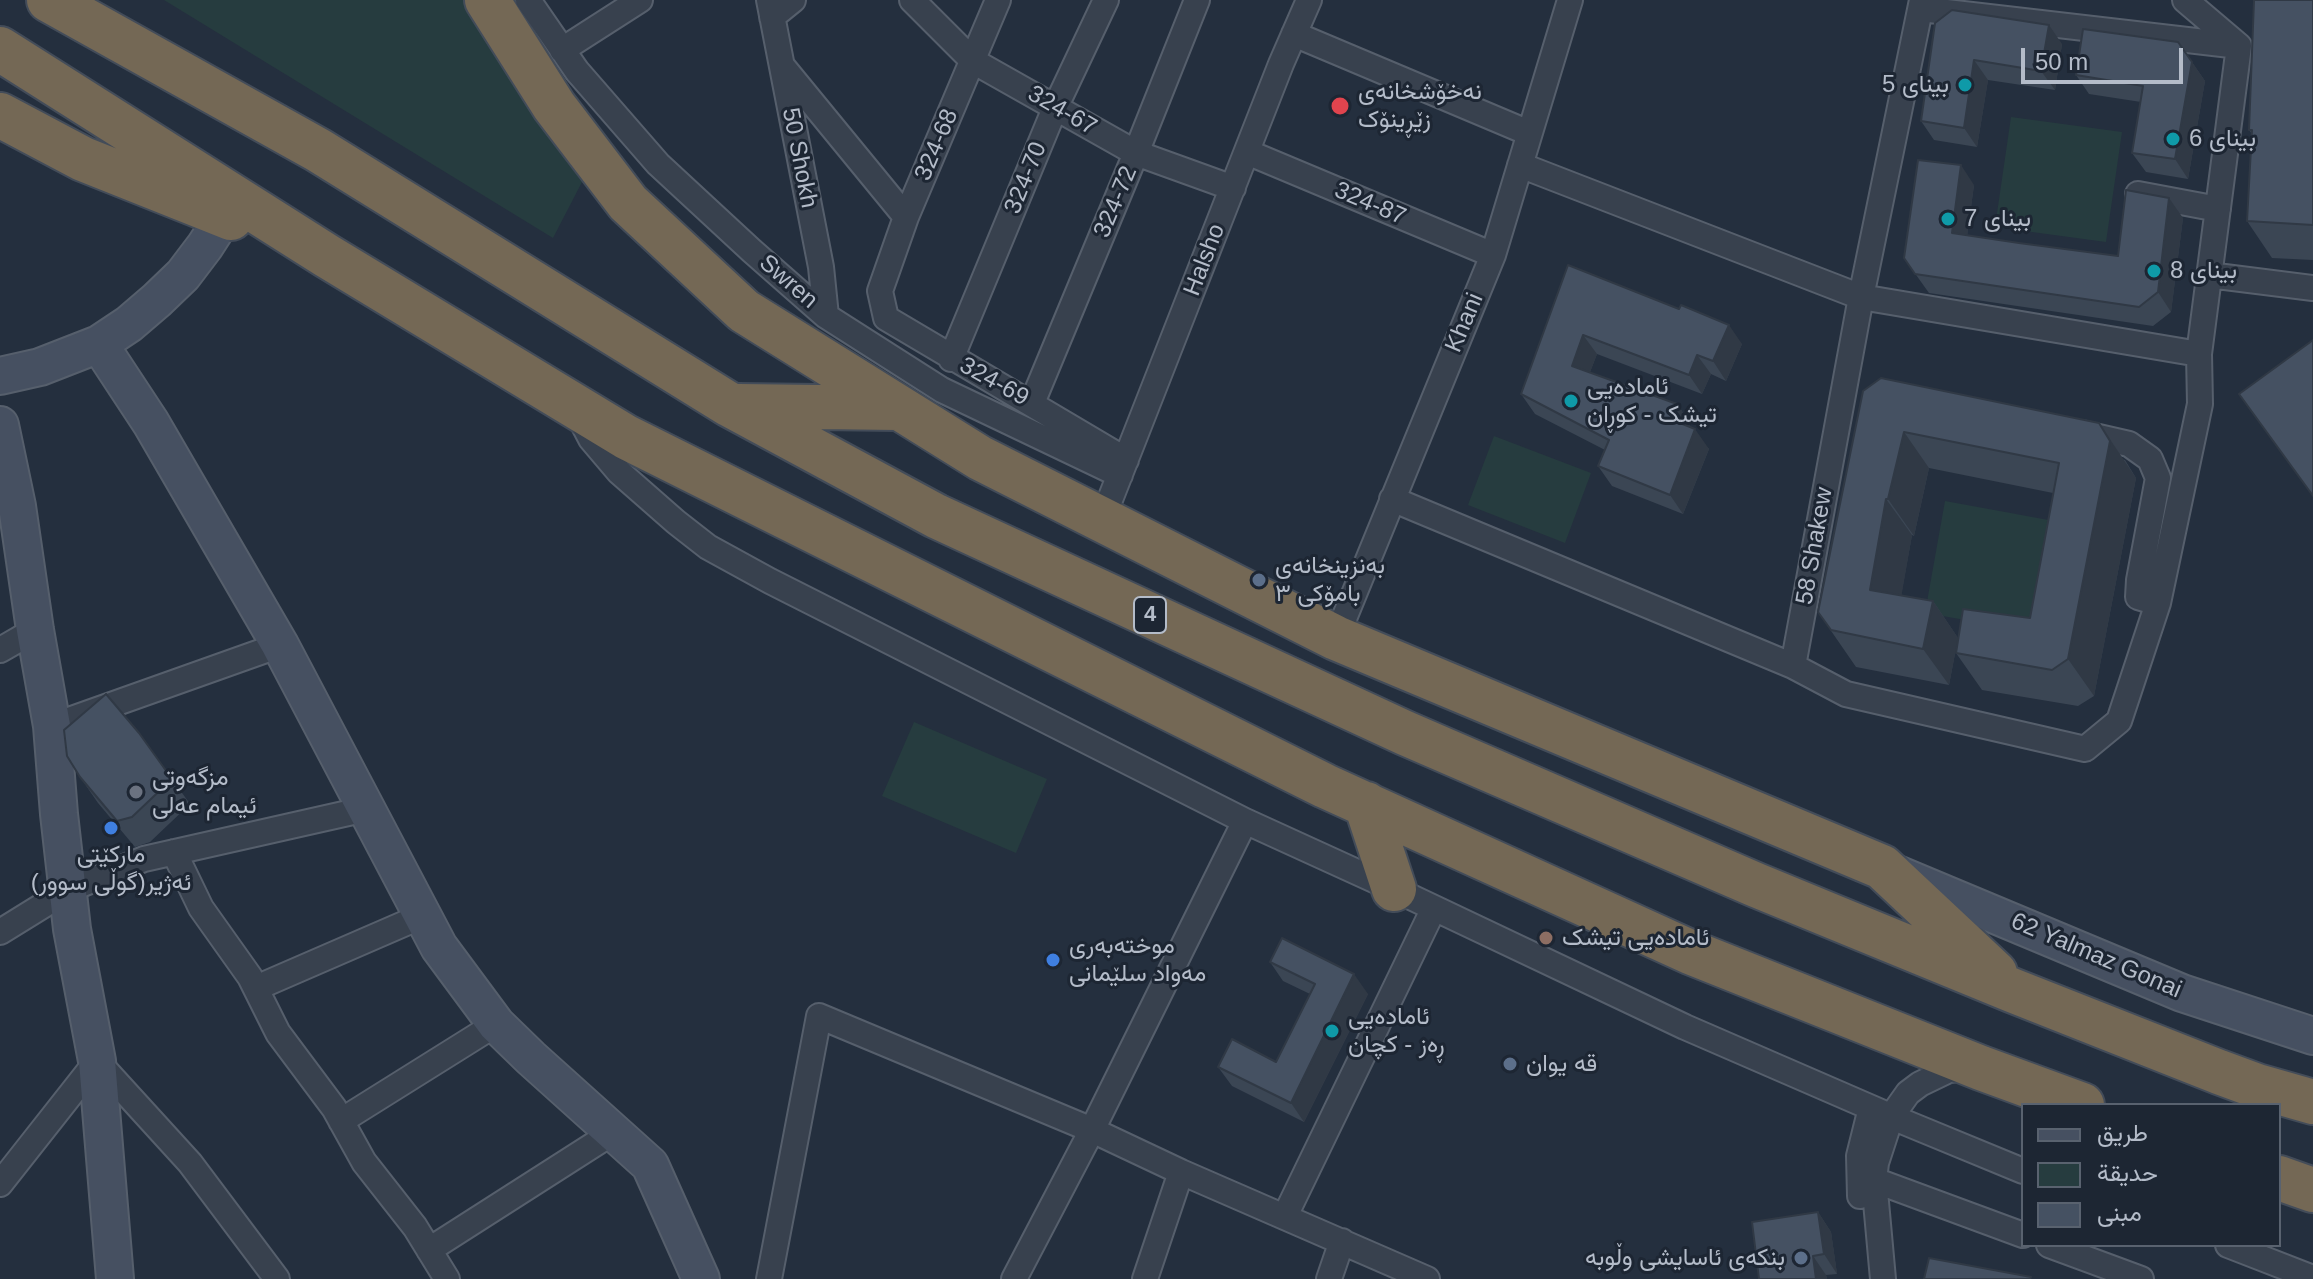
<!DOCTYPE html>
<html>
<head>
<meta charset="utf-8">
<style>
  body { margin:0 }
  #map { position:relative; width:2313px; height:1279px; overflow:hidden; background:#242f3e; font-family:Helvetica,Vazirmatn,sans-serif }
  canvas { display:block }
  .legend { position:absolute; left:2021px; top:1103px; width:260px; height:144px; box-sizing:border-box; background:#1d2633; border:2px solid #59626f; margin:0; padding:10px 14px; list-style:none; font-size:24px; color:#b4bcc9 }
  .legend li { display:flex; align-items:center; gap:16px; height:40px }
  .legend b { width:40px; border:2px solid #59626f }
  .scale { position:absolute; left:2021px; top:48px; width:162px; height:36px; box-sizing:border-box; border:4px solid #b4bcc9; border-top:0; padding-left:10px; font-size:24px; line-height:28px; white-space:nowrap; color:#b4bcc9; -webkit-text-stroke:6px #1d2633; paint-order:stroke }
</style>
</head>
<body>
<div id="map">
<canvas width="2313" height="1279"></canvas>
<ul class="legend">
<li><b style="height:10px;background:#465061"></b>طريق</li>
<li><b style="height:22px;background:#263c3f"></b>حديقة</li>
<li><b style="height:22px;background:#455162"></b>مبنى</li>
</ul>
<div class="scale">50 m</div>
</div>
<script>
const g = document.querySelector('canvas').getContext('2d');
g.lineJoin = 'round';
function fillPath(path, color) { g.fillStyle = color; g.fill(path, 'evenodd'); }
const toPath = rows => new Path2D(rows.map(r => 'M' + r).join(''));
function strokePath(path, color, width, dash) { g.strokeStyle = color; g.lineWidth = width; g.lineCap = dash ? 'butt' : 'round'; g.setLineDash(dash || []); g.stroke(path); }
function write(font, color, halo, rows, align = 'center') {
  g.font = font + ' Helvetica,Vazirmatn,sans-serif'; g.lineWidth = 6; g.setLineDash([]); g.textBaseline = 'middle'; g.strokeStyle = halo; g.fillStyle = color; for (const [text, x, y, turn = 0] of rows) {
    g.save(); g.translate(x, y); g.rotate((+turn || 0) * Math.PI / 180); g.textAlign = isNaN(turn) ? turn : align; if (halo) g.strokeText(text, 0, 0); g.fillText(text, 0, 0); g.restore();
  }
}
const green = toPath([
  [164,0,467,0,558,149,582,182,553,238],
  [2011,117,2122,132,2106,242,1995,227],
  [1494,436,1591,473,1565,543,1468,505],
  [1945,501,2054,521,2035,632,1925,613],
  [914,722,1047,779,1016,853,882,796]
]);
const street = toPath([
  [528,0,577,71,658,164,752,251,826,316,942,390,1120,475],
  [769,0,821,267,826,316],
  [912,0,973,61,1136,153,1233,188],
  [998,0,906,217,880,291,886,318,1126,460],
  [1921,9,2239,46],
  [772,17,793,0],
  [1294,34,1529,133],
  [562,50,640,0],
  [783,67,906,217],
  [1247,152,1493,255],
  [1520,165,1861,297,2199,354],
  [2138,194,2218,209],
  [2209,275,2313,288],
  [951,359,1055,108,1106,0],
  [1032,403,1136,153,1197,0],
  [579,416,591,439,619,472,676,522,708,547,770,581,1245,821,1394,889,1685,1027,1904,1122,2023,1171],
  [2081,433,2129,444,2150,459,2158,478,2139,580,2138,597,2158,603],
  [1392,499,1793,666,1861,297,1922,0],
  [1102,520,1281,64,1309,0],
  [1336,638,1493,255,1570,0],
  [0,650,35,630],
  [1793,666,1846,694,2085,749,2119,721,2158,603,2200,404,2199,354,2239,46,2185,0],
  [52,726,280,645],
  [174,852,201,908,250,977,278,1033,334,1108,364,1162,415,1227,447,1279],
  [0,932,68,890,144,859,366,809],
  [256,988,422,916],
  [341,1121,496,1024],
  [1874,1180,2023,1235],
  [0,1184,97,1061,190,1163,277,1279],
  [1860,1196,1859,1156,1871,1108],
  [1285,1216,1434,908],
  [2049,1245,2141,1279],
  [2228,1245,2313,1278],
  [429,1250,612,1133],
  [769,1279,819,1016,1092,1130,1181,1172,1427,1279],
  [1014,1279,1092,1130,1245,821],
  [1145,1279,1181,1172],
  [1329,1279,1342,1241],
  [1883,1279,1874,1180,1876,1163,1891,1117,1908,1093,1920,1084,1949,1070,1969,1068]
]);
const secondary = toPath([
  [99,344,151,423,280,645,439,947,496,1024,531,1058,650,1165,701,1279],
  [0,376,40,367,99,344,129,324,157,300,183,275,205,246,225,215],
  [0,425,17,506,35,630,52,726,59,814,72,929,97,1061,115,1279],
  [1897,874,2182,993,2313,1036]
]);
const highway = toPath([
  [49,0,318,150,730,405,936,516,1405,733,1756,885,2014,991,2219,1072,2257,1086,2313,1102],
  [487,0,554,106,628,203,744,311,980,458,1336,638,1882,867,1995,973],
  [0,49,327,256,626,437,1325,786,1690,952,1981,1068,2082,1105],
  [0,115,83,159,231,218],
  [739,406,898,408],
  [1366,804,1394,889],
  [2279,1178,2313,1190]
]);
const wall = toPath([
  [2313,0,2313,260,2272,258,2247,221,2252,134,2249,130],
  [1935,23,2062,44,2055,90,1988,80,1977,147,1934,140,1921,121],
  [2178,42,2205,81,2188,179,2146,172,2132,153,2141,102,2089,94,2076,75],
  [1974,185,1967,236,2118,256,2183,218,2171,312,2153,326,1929,293,1904,258],
  [1568,265,1742,344,1726,381,1711,374,1702,394,1597,354,1590,372,1677,404,1690,423,1689,427,1709,449,1683,514,1612,486,1598,466,1605,450,1535,414,1521,394],
  [1863,391,2125,460,2136,478,2094,696,2078,706,1982,690,1956,653,1958,638,1949,685,1856,667,1818,612],
  [1929,468,2053,493,2030,618,1958,638,1933,601,1901,596,1912,535,1914,536],
  [139,733,190,804,150,842,135,847,98,803,80,777],
  [1270,962,1368,994,1304,1122,1232,1086,1218,1067,1276,1062,1310,994,1283,981],
  [1818,1212,1831,1232,1837,1274,1826,1275,1827,1279,1759,1279]
]);
const shadedWall = toPath([
  [2049,25,2062,44,2055,90,2041,71],
  [1974,60,1988,80,1977,147,1964,128],
  [2192,62,2205,81,2188,179,2175,159],
  [1961,165,1974,185,1965,252,1952,233],
  [2169,198,2183,218,2171,312,2158,292],
  [1729,325,1742,344,1726,381,1713,361],
  [1583,335,1597,354,1585,385,1572,366],
  [1697,355,1711,374,1702,394,1689,375],
  [1677,404,1690,423,1684,439,1670,419],
  [2099,423,2136,478,2094,696,2068,659],
  [1695,429,1709,449,1683,514,1670,495],
  [1904,432,1929,468,1914,536,1888,499],
  [1886,499,1912,535,1896,627,1870,590],
  [1933,601,1958,638,1949,685,1923,649],
  [1354,974,1368,994,1304,1122,1291,1103],
  [1818,1212,1831,1232,1837,1274,1824,1254],
  [1813,1256,1826,1275,1827,1279,1816,1279]
]);
const building = toPath([
  [2254,0,2313,0,2313,225,2247,221,2252,130,2249,130,2254,0],
  [1952,10,2049,25,2041,71,1974,60,1964,128,1921,121,1935,23,1952,10],
  [2083,29,2178,42,2192,62,2175,159,2132,153,2143,86,2076,75,2083,29],
  [1918,160,1961,165,1952,233,2019,243,2118,256,2126,190,2169,198,2158,292,2139,307,1915,274,1904,258,1918,160],
  [1568,265,1679,309,1681,305,1729,325,1713,361,1697,355,1689,375,1583,335,1572,366,1677,404,1670,419,1695,429,1670,495,1598,466,1609,440,1521,394,1568,265],
  [2313,340,2313,496,2239,394,2313,340],
  [1881,378,2099,423,2110,441,2068,659,2052,670,1956,653,1963,609,2030,618,2059,463,1904,432,1888,499,1886,499,1870,590,1933,601,1923,649,1831,630,1818,612,1863,391,1881,378],
  [106,694,139,733,172,779,132,817,117,821,80,777,67,756,64,730,106,694],
  [1282,938,1354,974,1291,1103,1218,1067,1232,1039,1276,1062,1315,984,1270,962,1282,938],
  [1818,1212,1824,1254,1813,1256,1816,1279,1759,1279,1752,1222,1818,1212],
  [1929,1258,2031,1277,2030,1279,1924,1279,1929,1258]
]);
const markers = [
  [1965,85,8,"#0f9aa8"],
  [1340,106,10,"#e0444e"],
  [2173,139,8,"#0f9aa8"],
  [1948,219,8,"#0f9aa8"],
  [2154,271,8,"#0f9aa8"],
  [1571,401,8,"#0f9aa8"],
  [1259,580,8,"#5c6f8a"],
  [136,792,8,"#6b7280"],
  [111,828,8,"#3f7fe0"],
  [1546,938,8,"#8d6e63"],
  [1053,960,8,"#3f7fe0"],
  [1332,1031,8,"#0f9aa8"],
  [1510,1064,8,"#5c6f8a"],
  [1801,1258,8,"#5c6f8a"]
];
const shields = [
  [1150,615,32]
];
const shieldNames = [
  ["4",1150,615]
];
const poiNames = [
  ["بيناى 5",1949,85,"right"],
  ["نەخۆشخانەی",1358,92],
  ["زێڕینۆک",1358,120],
  ["بيناى 6",2189,139],
  ["بيناى 7",1964,219],
  ["بيناى 8",2170,271],
  ["ئامادەیی",1587,387],
  ["تیشک - کوڕان",1587,415],
  ["بەنزینخانەی",1275,566],
  ["بامۆکی ٣",1275,594],
  ["مزگەوتی",152,778],
  ["ئیمام عەلی",152,806],
  ["مارکێتی",111,855,"center"],
  ["ئەژیر(گوڵی سوور)",111,883,"center"],
  ["ئامادەیی تیشک",1562,938],
  ["موختەبەری",1069,946],
  ["مەواد سلێمانی",1069,974],
  ["ئامادەیی",1348,1017],
  ["ڕەز - کچان",1348,1045],
  ["قه یوان",1526,1064],
  ["بنکەی ئاسایشی وڵوبە",1785,1258,"right"]
];
const streetNames = [
  ["324-67",1062,111,30],
  ["324-68",937,145,-67],
  ["50 Shokh",799,158,79],
  ["324-70",1026,178,-68],
  ["324-72",1116,202,-67],
  ["324-87",1370,204,23],
  ["Halsho",1205,260,-69],
  ["Swren",788,282,41],
  ["Khani",1465,323,-67],
  ["324-69",994,382,29],
  ["58 Shakew",1815,546,-80],
  ["62 Yalmaz Gonai",2096,956,23]
];
fillPath(green, '#263c3f');
strokePath(street, '#565f6c', 28);
strokePath(secondary, '#565f6c', 40);
strokePath(highway, '#434c59', 48);
strokePath(street, '#38414e', 24);
strokePath(secondary, '#465061', 36);
strokePath(highway, '#746855', 44);
fillPath(wall, '#3b4654');
fillPath(shadedWall, '#303945');
fillPath(building, '#455162');
strokePath(building, '#303945', 2);
for (const [x, y, r, color] of markers) { const dot = new Path2D(); dot.arc(x, y, r, 0, 2 * Math.PI); g.fillStyle = color; g.fill(dot); strokePath(dot, '#1d2633', 3); }
for (const [x, y, w] of shields) { const box = new Path2D(); box.roundRect(x - w / 2, y - 18, w, 36, 6); g.fillStyle = '#1d2633'; g.fill(box); strokePath(box, '#b4bcc9', 2); }
write('bold 22px', '#b4bcc9', null, shieldNames);
write('24px', '#b4bcc9', '#1d2633', poiNames, 'left');
write('24px', '#b4bcc9', '#1d2633', streetNames);
</script>
</body>
</html>
